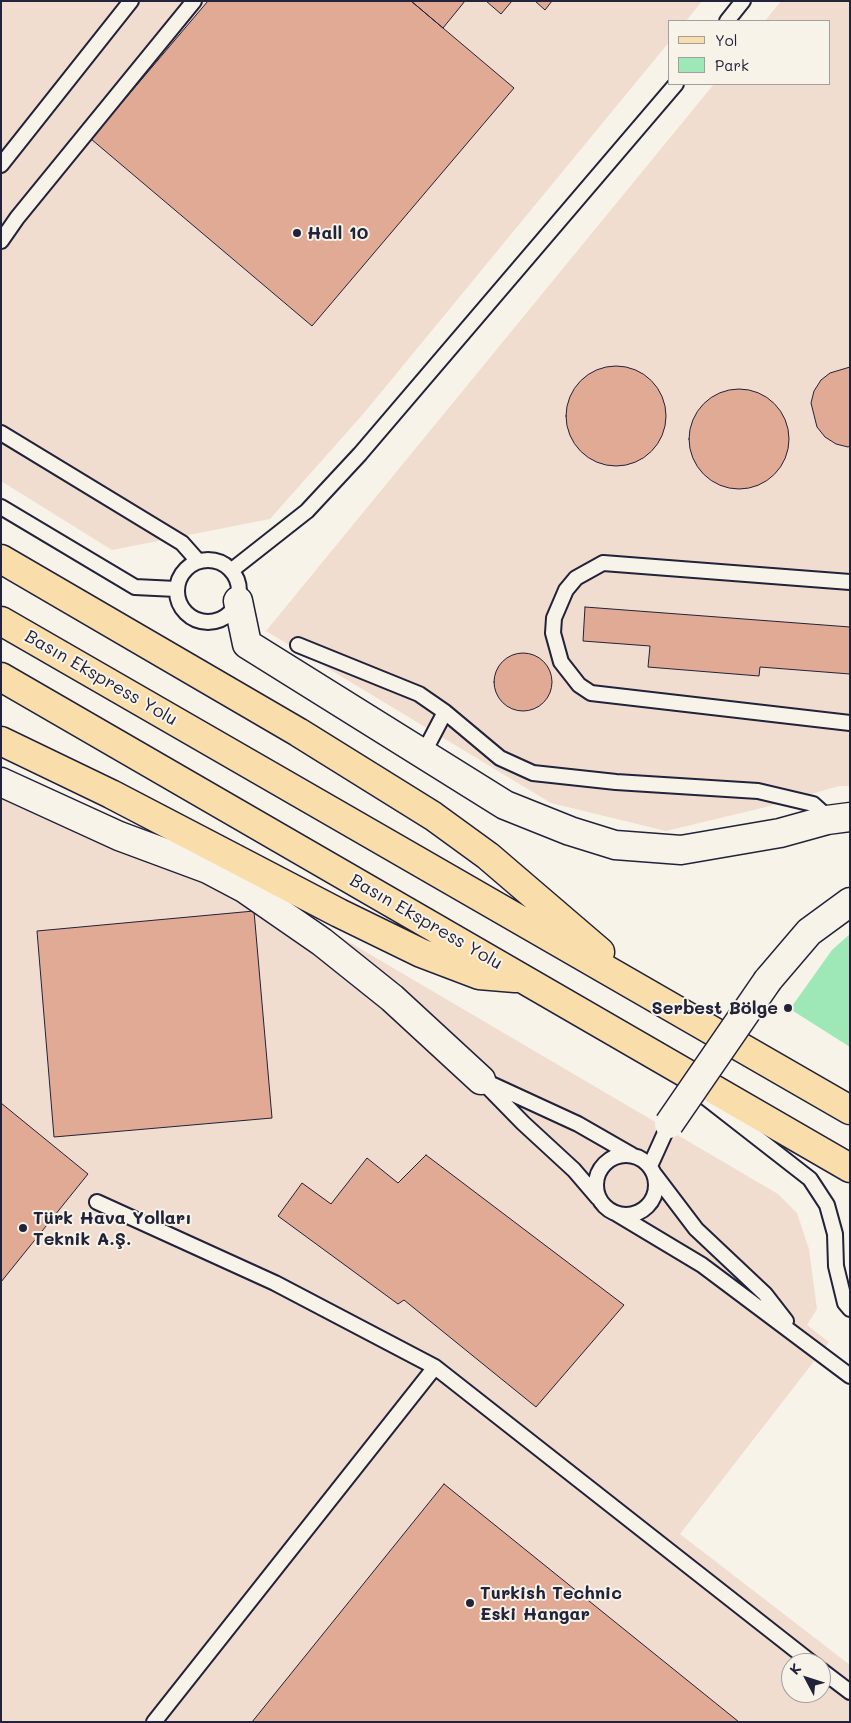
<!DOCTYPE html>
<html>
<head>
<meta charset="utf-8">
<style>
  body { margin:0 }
  #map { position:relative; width:851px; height:1723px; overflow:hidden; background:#f7f3e8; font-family:Mali,sans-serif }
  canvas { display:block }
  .frame { position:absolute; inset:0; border:2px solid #22223b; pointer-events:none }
  .legend { position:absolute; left:668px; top:20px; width:162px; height:65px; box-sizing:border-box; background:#f7f3e8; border:1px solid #a29fa3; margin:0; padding:6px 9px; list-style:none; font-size:15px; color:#22223b }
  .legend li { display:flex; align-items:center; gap:10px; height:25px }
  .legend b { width:25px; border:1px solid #a29fa3 }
  .north { position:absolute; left:781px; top:1653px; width:50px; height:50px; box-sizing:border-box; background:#f7f3e8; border:1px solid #a29fa3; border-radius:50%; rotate:310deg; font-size:14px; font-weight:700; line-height:20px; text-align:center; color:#22223b }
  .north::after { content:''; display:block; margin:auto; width:18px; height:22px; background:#22223b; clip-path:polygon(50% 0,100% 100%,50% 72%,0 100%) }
</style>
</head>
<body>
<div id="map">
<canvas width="851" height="1723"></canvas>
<div class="frame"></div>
<ul class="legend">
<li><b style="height:6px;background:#f9deab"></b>Yol</li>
<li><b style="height:14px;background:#9ee7b6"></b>Park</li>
</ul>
<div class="north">K</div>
</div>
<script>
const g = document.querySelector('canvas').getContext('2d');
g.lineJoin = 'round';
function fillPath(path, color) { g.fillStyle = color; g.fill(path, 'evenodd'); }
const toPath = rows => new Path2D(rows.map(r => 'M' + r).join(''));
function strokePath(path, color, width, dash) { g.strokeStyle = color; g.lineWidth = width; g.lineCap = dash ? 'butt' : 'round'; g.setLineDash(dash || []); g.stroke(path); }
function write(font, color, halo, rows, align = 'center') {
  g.font = font + ' Mali,sans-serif'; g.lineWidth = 4; g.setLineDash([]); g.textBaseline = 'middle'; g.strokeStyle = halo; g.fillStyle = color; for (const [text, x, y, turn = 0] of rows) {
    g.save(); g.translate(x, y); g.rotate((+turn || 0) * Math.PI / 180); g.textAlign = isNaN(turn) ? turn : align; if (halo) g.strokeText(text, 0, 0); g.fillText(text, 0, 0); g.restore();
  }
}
const built = toPath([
  [1,1,702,1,686,21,670,21,670,41,364,413,270,519,112,550,1,481],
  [781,1,850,1,850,786,839,786,766,807,666,831,551,803,266,631,714,84,830,84,830,21,765,21],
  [1,766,199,854,778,1194,797,1213,809,1249,817,1309,807,1325,829,1342,680,1534,850,1665,850,1722,1,1722],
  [791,1663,821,1663,821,1693,791,1693]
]);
const green = toPath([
  [850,934,850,1047,790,1009,832,950]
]);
const building = toPath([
  [208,1,411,1,514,88,312,326,91,139,208,1],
  [411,1,465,1,443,28,411,1],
  [486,1,512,1,501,14,486,1],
  [535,1,552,1,545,10,535,1],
  '566 416a50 50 0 1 1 100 0a50 50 0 1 1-100 0Z',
  [850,367,850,446,848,447,836,444,825,437,817,427,811,403,814,391,821,380,830,373,850,367],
  '689 439a50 50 0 1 1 100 0a50 50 0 1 1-100 0Z',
  [585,607,850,627,850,674,760,667,759,676,648,667,650,646,583,641,585,607],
  '494 682a29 29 0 1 1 58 0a29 29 0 1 1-58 0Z',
  [254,911,272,1118,54,1137,37,931,254,911],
  [1,1103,88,1174,1,1282,1,1103],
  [426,1155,624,1305,536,1407,404,1300,398,1304,278,1216,302,1183,331,1204,367,1158,398,1183,426,1155],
  [444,1484,739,1722,252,1722,444,1484]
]);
const lane = toPath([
  [727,21,743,1],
  [1,165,131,1],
  [1,241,17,218,194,1],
  [1,433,182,543,198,561],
  [1,507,135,587,176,589],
  '177 591a31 31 0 1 1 62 0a31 31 0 1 1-62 0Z',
  [232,570,307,511,360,454,676,84],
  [850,582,603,563,576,578,566,590,554,618,553,633,561,662,579,685,591,693,850,723],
  [298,645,419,694,445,712,500,758,533,773,616,782,758,791,813,804,823,813,827,820],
  [423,754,445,712],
  [481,1080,523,1123,574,1170,598,1198],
  [489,1083,578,1124,632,1155],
  [701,1094,810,1179,827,1205,835,1234,836,1266,845,1303,850,1309],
  '596 1185a30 30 0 1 1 60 0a30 30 0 1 1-60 0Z',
  [650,1166,669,1124],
  [655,1175,696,1229,765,1294,786,1321],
  [97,1202,275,1283,435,1367,812,1663],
  [617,1214,702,1265,850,1376],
  [821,1670,850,1692],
  [154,1722,435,1367]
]);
const street = toPath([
  [238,601,247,644,505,805,570,831,615,845,681,850,780,833,827,820,850,817],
  [1,782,119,836,208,869,244,888,322,942,392,998,481,1080],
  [768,980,809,932,850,902]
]);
const primary = toPath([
  [1,559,298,732,433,816,488,856,600,952],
  [1,621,850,1110],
  [1,677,850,1168],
  [1,741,111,794,339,913,421,953,479,975,515,978]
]);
const streetBridge = toPath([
  [669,1124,768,980]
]);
const markers = [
  [297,233,5,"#22223b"],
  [788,1008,5,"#22223b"],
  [23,1228,5,"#22223b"],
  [470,1603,5,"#22223b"]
];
const poiNames = [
  ["Hall 10",307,233],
  ["Serbest Bölge",778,1008,"right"],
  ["Türk Hava Yolları",33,1218],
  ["Teknik A.Ş.",33,1239],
  ["Turkish Technic",480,1593],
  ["Eski Hangar",480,1614]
];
const streetNames = [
  ["Basın Ekspress Yolu",101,678,30],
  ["Basın Ekspress Yolu",426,922,30]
];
fillPath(built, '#f0ddcf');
fillPath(green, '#9ee7b6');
fillPath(building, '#e0aa95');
strokePath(building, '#22223b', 1);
strokePath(lane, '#22223b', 18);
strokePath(street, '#22223b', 31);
strokePath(primary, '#22223b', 31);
strokePath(lane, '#f7f3e8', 14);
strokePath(street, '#f7f3e8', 28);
strokePath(primary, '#f9deab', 28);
strokePath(streetBridge, '#22223b', 31, []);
strokePath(streetBridge, '#f7f3e8', 28);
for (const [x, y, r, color] of markers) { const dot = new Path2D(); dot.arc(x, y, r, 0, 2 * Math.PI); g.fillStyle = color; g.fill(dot); strokePath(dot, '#f7f3e8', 2); }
write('bold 18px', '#22223b', '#f7f3e8', poiNames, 'left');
write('18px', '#22223b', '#f7f3e8', streetNames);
</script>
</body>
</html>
